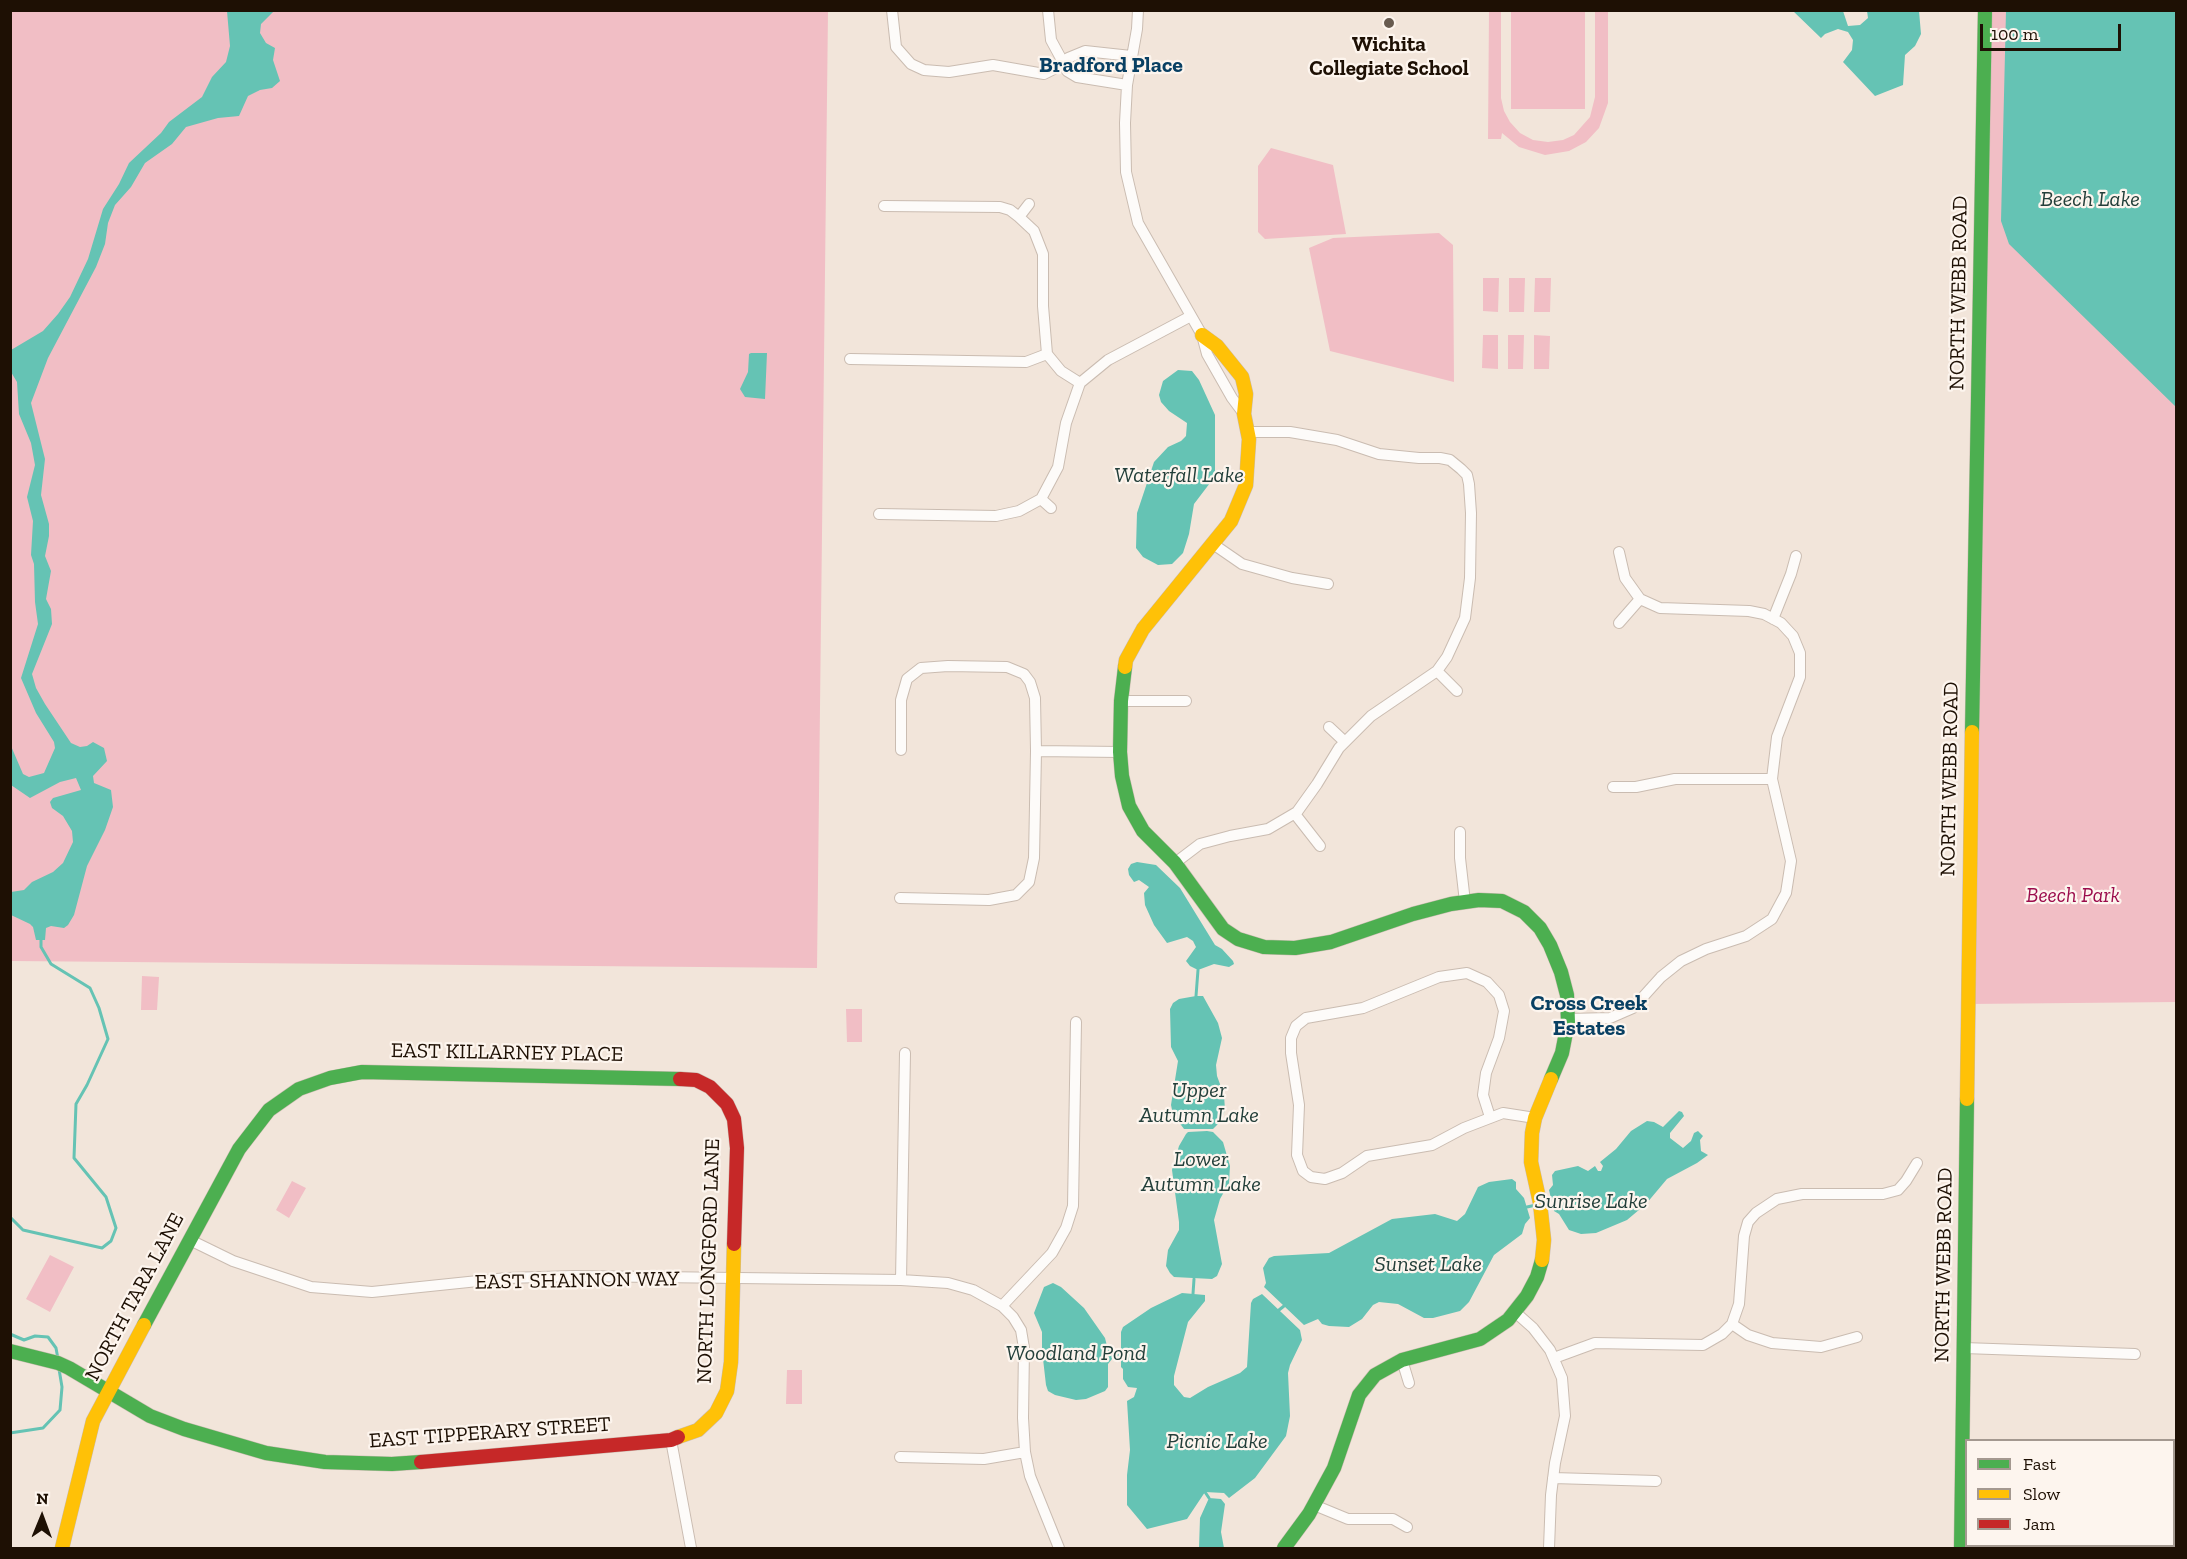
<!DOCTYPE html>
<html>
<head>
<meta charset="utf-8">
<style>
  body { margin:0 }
  #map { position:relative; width:2187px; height:1559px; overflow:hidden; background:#f2e5da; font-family:"Zilla Slab",serif }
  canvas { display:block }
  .frame { position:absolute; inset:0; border:12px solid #1e1004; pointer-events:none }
  .legend { position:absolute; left:1965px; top:1439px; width:210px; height:108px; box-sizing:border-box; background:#fdf5ee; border:2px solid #a49990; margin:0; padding:8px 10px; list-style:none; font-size:18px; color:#1e1004 }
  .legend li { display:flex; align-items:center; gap:12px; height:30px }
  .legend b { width:30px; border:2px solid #a49990 }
  .north { position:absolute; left:12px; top:1487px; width:60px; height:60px; -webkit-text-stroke:4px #fdf5ee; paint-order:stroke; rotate:1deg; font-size:16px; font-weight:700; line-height:24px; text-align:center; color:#1e1004 }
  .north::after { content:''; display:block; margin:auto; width:21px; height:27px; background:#1e1004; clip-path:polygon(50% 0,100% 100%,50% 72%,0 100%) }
  .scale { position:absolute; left:1980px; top:24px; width:141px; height:27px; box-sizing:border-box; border:3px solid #1e1004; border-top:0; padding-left:8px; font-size:18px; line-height:21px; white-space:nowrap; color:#1e1004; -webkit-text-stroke:4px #fdf5ee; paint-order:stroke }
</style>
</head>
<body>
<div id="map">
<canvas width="2187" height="1559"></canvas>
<div class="frame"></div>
<ul class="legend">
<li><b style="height:8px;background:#4caf50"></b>Fast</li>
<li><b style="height:8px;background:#ffc107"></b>Slow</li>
<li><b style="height:8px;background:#c62828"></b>Jam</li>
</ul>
<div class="north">N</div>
<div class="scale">100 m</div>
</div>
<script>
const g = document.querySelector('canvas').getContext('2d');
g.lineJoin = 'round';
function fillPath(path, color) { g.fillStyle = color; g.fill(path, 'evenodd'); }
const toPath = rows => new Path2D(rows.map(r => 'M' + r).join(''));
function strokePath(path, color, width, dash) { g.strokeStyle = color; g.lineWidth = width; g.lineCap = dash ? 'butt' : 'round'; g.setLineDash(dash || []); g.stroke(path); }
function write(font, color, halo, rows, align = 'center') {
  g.font = font + ' "Zilla Slab",serif'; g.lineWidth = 4.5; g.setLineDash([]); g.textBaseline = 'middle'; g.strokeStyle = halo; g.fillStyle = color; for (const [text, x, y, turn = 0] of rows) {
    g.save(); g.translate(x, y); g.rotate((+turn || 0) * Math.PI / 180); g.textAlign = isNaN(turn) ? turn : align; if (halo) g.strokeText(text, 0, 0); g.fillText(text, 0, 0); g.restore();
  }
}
const green = toPath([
  [11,11,828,11,817,968,11,961],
  [1489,11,1501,11,1501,98,1504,111,1510,122,1520,133,1533,140,1548,142,1563,140,1574,135,1590,117,1595,97,1595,11,1608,11,1608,103,1599,128,1586,142,1569,151,1545,155,1519,147,1502,133,1501,139,1488,139],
  [1511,11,1585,11,1585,109,1511,109],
  [1986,11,2176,11,2176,1002,1968,1004],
  [1271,148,1333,165,1346,234,1265,239,1258,232,1258,166],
  [1439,233,1453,245,1454,382,1330,351,1309,248,1333,238],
  [1483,278,1499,278,1498,312,1483,311],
  [1509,278,1525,278,1524,312,1509,312],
  [1535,278,1551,278,1550,312,1534,312],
  [1483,335,1498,335,1498,369,1482,368],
  [1508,335,1524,335,1523,369,1508,369],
  [1534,335,1550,336,1549,369,1534,369],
  [142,976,159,977,157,1010,141,1010],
  [846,1009,862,1009,862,1042,847,1042],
  [292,1181,306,1188,289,1218,276,1210],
  [50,1255,74,1267,50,1312,26,1299],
  [787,1370,802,1370,802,1404,786,1404]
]);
const water = toPath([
  [227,11,274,11,261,24,260,33,266,43,275,48,273,60,280,81,272,88,260,90,248,96,239,116,218,118,186,127,172,144,145,163,131,187,115,205,108,223,105,244,96,267,48,358,31,403,45,459,41,495,49,524,49,536,45,556,51,571,46,599,51,609,52,624,32,674,36,688,45,704,71,743,80,747,87,746,93,742,104,748,107,761,93,776,94,783,111,790,113,807,105,830,87,866,74,915,68,925,64,928,51,926,46,928,45,940,36,940,33,927,30,924,11,915,11,892,24,890,32,882,53,872,63,863,73,842,72,831,63,816,52,808,50,802,53,798,81,790,76,778,60,782,30,798,11,785,11,746,23,774,29,777,44,773,55,748,54,742,36,713,21,678,38,624,35,602,34,564,31,555,33,521,27,497,35,465,31,443,19,414,17,382,11,372,11,350,43,331,58,314,70,297,88,259,103,209,119,184,129,163,161,133,169,122,202,97,212,77,226,62,230,46],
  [1793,11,1843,11,1848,26,1860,25,1868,18,1867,11,1919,11,1921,34,1915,46,1905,55,1903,85,1875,96,1843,62,1852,50,1853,40,1848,32,1838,29,1825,34,1821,38],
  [2006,11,2176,11,2176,407,2009,244,2001,221],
  [751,353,767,353,765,399,745,397,740,389,748,372,749,354],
  [1178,370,1192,371,1199,380,1215,415,1215,472,1210,483,1194,504,1189,534,1183,553,1172,564,1158,565,1143,557,1136,548,1137,513,1154,462,1168,447,1181,441,1186,436,1187,423,1169,411,1161,402,1159,395,1163,381],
  [1137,862,1156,865,1180,888,1215,945,1222,949,1233,961,1234,964,1229,967,1214,964,1198,970,1190,966,1186,961,1196,947,1193,941,1187,937,1167,943,1154,925,1145,905,1144,893,1149,887,1139,880,1134,882,1129,875,1128,869,1131,864],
  [1196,996,1203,996,1218,1023,1222,1038,1216,1065,1217,1076,1224,1095,1225,1110,1221,1121,1213,1129,1184,1129,1173,1114,1171,1105,1178,1061,1171,1047,1170,1009,1173,1003,1179,999],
  [1679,1111,1682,1112,1684,1116,1670,1133,1670,1138,1683,1148,1691,1141,1694,1133,1698,1131,1703,1136,1700,1140,1701,1151,1708,1155,1697,1163,1667,1179,1646,1204,1627,1220,1596,1233,1581,1234,1569,1230,1559,1214,1554,1211,1549,1190,1553,1185,1552,1175,1555,1171,1578,1166,1588,1171,1595,1166,1598,1171,1601,1171,1603,1166,1600,1162,1616,1149,1631,1131,1647,1121,1654,1122,1663,1127],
  [1207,1131,1213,1132,1223,1142,1230,1166,1229,1183,1220,1199,1214,1220,1222,1264,1217,1276,1212,1279,1174,1277,1170,1273,1166,1266,1168,1250,1179,1230,1179,1222,1172,1170,1179,1146,1186,1134,1188,1132],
  [1512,1179,1516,1182,1516,1189,1524,1198,1530,1218,1525,1224,1522,1234,1494,1255,1469,1302,1460,1311,1433,1318,1424,1318,1398,1304,1379,1302,1373,1305,1362,1319,1349,1327,1329,1326,1322,1324,1318,1319,1304,1325,1264,1287,1266,1283,1263,1268,1269,1258,1274,1256,1329,1253,1392,1219,1435,1214,1457,1221,1465,1214,1478,1187,1489,1182],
  [1053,1283,1061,1287,1084,1308,1105,1338,1107,1346,1111,1349,1112,1359,1108,1364,1108,1387,1105,1391,1086,1399,1076,1400,1055,1395,1048,1391,1046,1385,1042,1350,1042,1332,1034,1313,1044,1287],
  [1182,1293,1205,1295,1205,1301,1188,1322,1174,1376,1174,1385,1184,1397,1190,1398,1208,1387,1240,1373,1247,1367,1251,1303,1253,1299,1262,1294,1300,1330,1302,1340,1290,1365,1288,1373,1290,1416,1286,1436,1255,1478,1229,1498,1224,1493,1205,1492,1187,1519,1147,1529,1127,1505,1127,1475,1130,1450,1127,1401,1134,1397,1137,1388,1128,1387,1123,1379,1123,1369,1121,1367,1121,1332,1123,1327,1151,1308],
  [1209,1498,1221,1499,1225,1504,1221,1532,1224,1548,1199,1548,1200,1518]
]);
const stream = toPath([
  [1196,996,1198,970],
  [1527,1207,1536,1205],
  [10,1217,23,1230,102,1248,111,1241,116,1228,106,1197,74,1158,76,1104,87,1085,108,1039,99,1008,90,988,51,964,41,947,41,937],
  [1193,1294,1194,1279],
  [1279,1310,1284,1306],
  [10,1334,24,1340,35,1336,48,1337,56,1348,58,1359],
  [1112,1355,1121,1355],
  [10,1433,43,1428,60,1410,62,1387,59,1369],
  [1205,1492,1209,1498]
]);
const street = toPath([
  [892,10,896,47,911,64,924,70,949,72,993,65,1044,74,1064,64,1051,40,1048,10],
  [1138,10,1137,29,1127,85,1125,123,1126,172,1138,223,1202,335,1207,354,1232,398,1244,414],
  [1127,85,1077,77,1067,71,1064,64,1068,58,1085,51,1131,56],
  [884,206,1000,207,1010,210,1019,217,1034,231,1043,254,1043,306,1047,354,1061,371,1080,383],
  [1019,217,1029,204],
  [850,359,1026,362,1047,354],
  [1041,499,1051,508],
  [879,514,996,516,1019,511,1041,499,1058,467,1066,423,1080,383,1108,360,1191,316],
  [1213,544,1242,564,1292,578,1328,584],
  [1773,619,1791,574,1796,556],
  [1619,623,1640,599],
  [1437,671,1457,691],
  [1121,701,1186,701],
  [1329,727,1345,742],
  [1036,751,1120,752],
  [1613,787,1636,787,1675,779,1772,779],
  [1295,814,1320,846],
  [1460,832,1460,858,1465,902],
  [1175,863,1200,844,1230,836,1268,829,1297,812,1317,784,1339,748,1371,716,1437,671,1447,657,1465,618,1470,578,1471,513,1469,484,1467,475,1461,469,1450,460,1440,458,1419,458,1379,454,1337,440,1290,432,1249,432],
  [900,898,989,900,1016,895,1029,882,1034,858,1036,751,1035,698,1030,682,1024,674,1007,667,948,666,921,668,907,679,901,700,901,750],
  [1568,1019,1610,1018,1633,1008,1661,977,1681,961,1706,949,1746,936,1772,919,1786,893,1791,861,1772,779,1777,737,1800,677,1800,653,1793,636,1781,623,1764,614,1749,611,1660,608,1640,599,1625,578,1619,552],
  [1490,1117,1483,1095,1486,1073,1499,1038,1504,1011,1499,995,1487,982,1467,973,1439,977,1363,1008,1306,1018,1296,1026,1291,1038,1291,1053,1299,1105,1297,1155,1303,1171,1311,1177,1325,1179,1342,1173,1367,1156,1432,1145,1464,1128,1503,1113,1535,1118],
  [190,1240,233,1261,311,1287,372,1292,507,1278,574,1276,901,1280,948,1283,973,1290,1002,1306,1013,1317,1021,1330,1024,1348,1023,1418,1025,1452,1030,1476,1059,1548],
  [901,1280,905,1053],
  [1002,1306,1052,1253,1066,1228,1073,1206,1076,1022],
  [1515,1312,1533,1328,1550,1350,1562,1378,1565,1416,1555,1463,1551,1495,1549,1548],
  [1732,1324,1748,1335,1772,1343,1821,1347,1857,1337],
  [1964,1348,2135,1354],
  [1554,1358,1595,1343,1703,1345,1722,1334,1732,1324,1739,1304,1744,1236,1748,1222,1756,1213,1777,1199,1802,1194,1883,1194,1898,1190,1906,1181,1917,1163],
  [1402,1360,1409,1383],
  [671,1440,691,1548],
  [900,1457,984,1459,1025,1452],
  [1553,1478,1656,1481],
  [1314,1505,1348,1519,1393,1519,1407,1527]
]);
const fast = toPath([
  [1125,667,1121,701,1120,752,1122,776,1129,806,1143,831,1175,863,1223,929,1238,939,1264,947,1295,948,1331,942,1413,914,1451,904,1479,900,1502,901,1524,912,1540,928,1550,945,1561,972,1567,995,1568,1022,1562,1053,1551,1079],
  [1972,732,1985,10],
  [144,1325,239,1149,269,1110,299,1089,330,1078,362,1072,680,1079],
  [10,1351,58,1363,69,1368,150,1416,184,1429,266,1453,325,1462,392,1464,421,1462],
  [1284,1548,1309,1514,1334,1468,1359,1395,1375,1375,1402,1360,1480,1339,1508,1320,1527,1296,1537,1277,1542,1260],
  [1961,1548,1967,1099]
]);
const slow = toPath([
  [1125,667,1126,660,1143,629,1231,521,1246,485,1249,439,1244,414,1246,394,1242,377,1217,346,1202,335],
  [1967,1099,1972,732],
  [1542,1260,1544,1240,1540,1203,1531,1162,1532,1133,1535,1118,1551,1079],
  [678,1437,698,1430,716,1413,727,1391,731,1362,734,1244],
  [62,1548,93,1421,144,1325]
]);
const jam = toPath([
  [680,1079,696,1080,710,1087,727,1104,734,1119,737,1148,734,1244],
  [421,1462,671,1440,678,1437]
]);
const markers = [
  [1389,23,6,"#685b4f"]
];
const poiNames = [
  ["Wichita",1389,45],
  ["Collegiate School",1389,69]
];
const streetNames = [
  ["NORTH WEBB ROAD",1959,293,-89],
  ["NORTH WEBB ROAD",1950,779,-89],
  ["EAST KILLARNEY PLACE",507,1053,1],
  ["NORTH LONGFORD LANE",709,1261,-88],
  ["NORTH WEBB ROAD",1944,1265,-89],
  ["EAST SHANNON WAY",577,1281,-1],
  ["NORTH TARA LANE",135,1297,-62],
  ["EAST TIPPERARY STREET",490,1433,-4]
];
const parkNames = [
  ["Beech Park",2073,896]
];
const neighbourhoodNames = [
  ["Bradford Place",1111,66],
  ["Cross Creek",1589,1004],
  ["Estates",1589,1029]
];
const waterNames = [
  ["Beech Lake",2090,200],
  ["Waterfall Lake",1179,476],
  ["Upper",1199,1091],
  ["Autumn Lake",1199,1116],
  ["Lower",1201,1160],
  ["Autumn Lake",1201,1185],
  ["Sunrise Lake",1591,1202],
  ["Sunset Lake",1428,1265],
  ["Woodland Pond",1076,1354],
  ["Picnic Lake",1217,1442]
];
fillPath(green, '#f1bec5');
fillPath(water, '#65c3b4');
strokePath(stream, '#65c3b4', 3);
strokePath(street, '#cabcb1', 12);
strokePath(fast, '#cabcb1', 15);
strokePath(slow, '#cabcb1', 15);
strokePath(jam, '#cabcb1', 15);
strokePath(street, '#fdfbf9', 10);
strokePath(fast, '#4caf50', 14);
strokePath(slow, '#ffc107', 14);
strokePath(jam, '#c62828', 14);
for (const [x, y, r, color] of markers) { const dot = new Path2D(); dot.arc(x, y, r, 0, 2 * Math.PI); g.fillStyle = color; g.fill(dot); strokePath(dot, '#fdf5ee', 2); }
write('bold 21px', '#1e1004', '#fdf5ee', poiNames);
write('21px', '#1e1004', '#fdf5ee', streetNames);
write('italic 21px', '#9b0c4c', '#fdf5ee', parkNames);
write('bold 22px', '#094063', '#fdf5ee', neighbourhoodNames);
write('italic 22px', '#233f3a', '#fdf5ee', waterNames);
</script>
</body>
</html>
